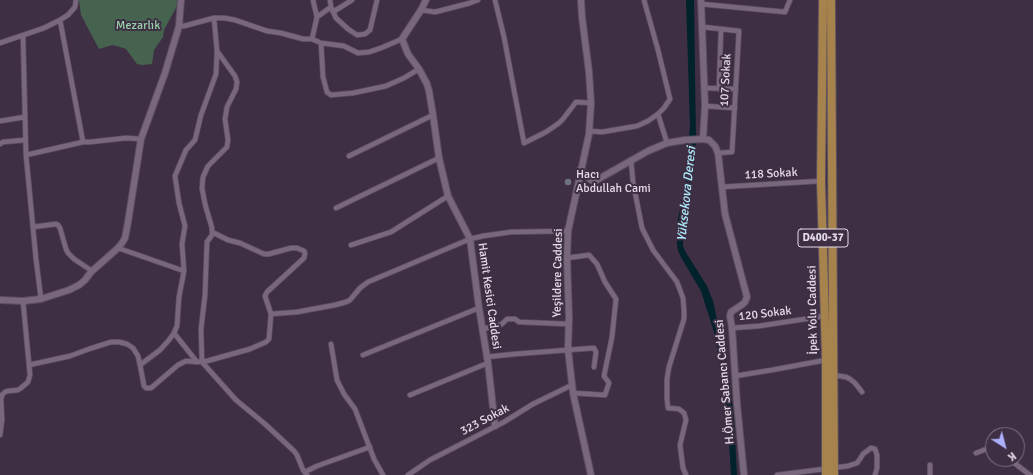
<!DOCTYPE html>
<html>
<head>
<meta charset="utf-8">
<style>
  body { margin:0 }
  #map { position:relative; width:1033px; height:475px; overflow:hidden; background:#3f2f44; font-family:Signika,sans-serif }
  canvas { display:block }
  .north { position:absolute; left:985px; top:427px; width:40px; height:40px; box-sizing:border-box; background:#3f2f44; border:1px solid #817486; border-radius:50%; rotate:144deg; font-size:11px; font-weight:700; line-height:16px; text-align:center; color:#e4dbe8 }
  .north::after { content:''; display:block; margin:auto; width:14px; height:18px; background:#acaffb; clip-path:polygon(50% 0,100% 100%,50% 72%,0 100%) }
</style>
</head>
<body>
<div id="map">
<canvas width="1033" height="475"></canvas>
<div class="north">K</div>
</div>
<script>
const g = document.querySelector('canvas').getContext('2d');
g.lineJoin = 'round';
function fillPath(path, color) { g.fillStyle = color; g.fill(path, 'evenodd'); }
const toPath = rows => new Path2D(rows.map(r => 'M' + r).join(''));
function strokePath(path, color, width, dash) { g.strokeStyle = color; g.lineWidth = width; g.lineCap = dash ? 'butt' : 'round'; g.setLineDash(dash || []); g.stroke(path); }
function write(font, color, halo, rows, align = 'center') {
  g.font = font + ' Signika,sans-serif'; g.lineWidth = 4; g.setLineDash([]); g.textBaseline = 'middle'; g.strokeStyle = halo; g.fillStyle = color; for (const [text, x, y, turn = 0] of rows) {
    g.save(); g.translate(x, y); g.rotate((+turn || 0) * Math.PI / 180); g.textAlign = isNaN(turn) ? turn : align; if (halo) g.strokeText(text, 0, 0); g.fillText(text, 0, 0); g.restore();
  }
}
const green = toPath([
  [79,0,178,0,177,6,164,30,163,37,154,50,152,64,142,65,137,64,126,49,120,47,112,45,99,49,81,15]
]);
const water = toPath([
  [686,0,694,0,696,142,695,163,683,235,683,246,685,251,707,286,713,301,729,375,734,420,737,475,731,475,727,409,722,375,714,332,701,291,682,259,678,251,677,244,677,224,686,180,690,147,689,135,690,127]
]);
const minor = toPath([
  [313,0,317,17],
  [330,0,331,7,336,18,348,29,357,35,365,34,370,30,377,0],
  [495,0,504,37,524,143,546,132,559,123,563,119,576,102,591,103],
  [644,0,658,50,670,99,664,108,658,114,667,143],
  [701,4,785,12,790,0],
  [421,10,435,12,470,3,478,0],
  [333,12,352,0],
  [60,20,83,142,90,142,126,138,141,139],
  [179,26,184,26,214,18,224,18,235,20,267,31,281,33,303,39,312,39,321,43,344,46,358,53,369,52,381,48,402,39],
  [703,27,739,31,732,152,718,153],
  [23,36,26,155,36,259,41,299],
  [312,39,317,17,331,7],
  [0,43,44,28,60,20,68,15,75,7,76,0],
  [321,43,323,77,327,92,331,95,353,93,386,86,404,78,419,69],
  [217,51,235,76,237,82,236,89,227,107,225,119,228,140,227,147,208,166,203,177,202,188,205,204,212,228,212,235,207,242,205,295,201,329,202,362,236,400,265,424,294,451,297,455,303,470,307,475],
  [704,88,736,89],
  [719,89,721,29],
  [705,106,735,108],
  [0,121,25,117],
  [589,131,602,132,637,126,648,121,658,114],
  [0,144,3,142,25,140],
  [26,155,83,142],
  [349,156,433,115],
  [631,160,633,182,642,228,653,250,677,282,683,298,684,310,684,319,669,367,667,379,667,399,668,408,679,409,684,413,686,420,680,445,683,468,686,475],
  [721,187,821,181],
  [336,208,439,158],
  [33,227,56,224,58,225,60,228,66,249,68,253,74,259,92,271],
  [212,232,228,240,240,243,264,254,269,254,291,248,297,248,304,251,305,253,304,258,267,292,265,296,271,314],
  [351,245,391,232,448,196],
  [118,248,184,271],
  [567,258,589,255,597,264,605,282,616,299,612,337,605,371,604,376,609,383,605,395,573,393],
  [732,328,759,326,825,316],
  [482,329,497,326,502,324,507,319,515,319,519,322,568,324],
  [174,333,197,362],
  [331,344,337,380,344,394,355,409,374,459,383,475],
  [363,355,479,308],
  [486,357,515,354,594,348,596,352,594,367],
  [29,365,70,356,89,349,111,342,119,342,127,344,133,348,138,356,140,365,160,350,169,340,174,333,177,326,179,297,184,271,182,244,185,226,179,203,175,176,186,150,195,140,201,115,216,74,217,51,214,18],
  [140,365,144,386,146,388,151,388,178,365,186,361,197,362,207,361,250,349,266,342,269,339,271,314,297,312,335,305,346,302,350,300,360,288,368,282,470,239,483,236,511,232,568,231],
  [833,375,846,377,850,379,855,383,862,392],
  [735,376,772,370,826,360],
  [410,395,488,363],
  [0,435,2,420,1,399,2,395,5,392,8,391,18,390,21,388,28,382,30,375,23,301],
  [976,453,989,448,993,448],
  [1009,459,1030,475],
  [930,465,930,475],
  [305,472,317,466,370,447],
  [408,475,430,460,504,422,533,404,572,385],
  [777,475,848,466,857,463,860,459,863,454,871,448,875,449,877,455,877,468,875,475]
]);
const tertiary = toPath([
  [426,0,421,10,402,39,408,54,419,69,427,84,429,91,433,115,439,158,448,196,470,239,479,308,488,363,495,426],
  [581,0,582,17,589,72,591,103,589,134,568,231,567,258,569,318,568,349,573,393,591,475],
  [701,0,705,106,703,139],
  [580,170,591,180,595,181,648,151,667,143,685,140,703,139,709,140,715,146,718,153,725,214,747,297,745,302,743,304,731,312,730,316,732,328,737,404,744,475],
  [0,300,23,301,41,299,69,290,79,285,85,280,91,272,118,248,122,243,125,238,128,222,141,139,165,73,179,26,181,0]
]);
const trunk = toPath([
  [823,0,821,181,826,360,826,475],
  [831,0,834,475]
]);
const markers = [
  [568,182,4,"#6b7280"]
];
const shields = [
  [823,238,50]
];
const shieldNames = [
  ["D400-37",823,238]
];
const parkNames = [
  ["Mezarlık",138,26]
];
const streetNames = [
  ["107 Sokak",726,80,-87],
  ["118 Sokak",771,174,-3],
  ["Yeşildere Caddesi",558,273,-89],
  ["Hamit Kesici Caddesi",489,296,82],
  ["İpek Yolu Caddesi",813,310,-91],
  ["120 Sokak",765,314,-7],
  ["H.Ömer Sabancı Caddesi",725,382,-95],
  ["323 Sokak",485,420,-28]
];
const poiNames = [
  ["Hacı",576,175],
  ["Abdullah Cami",576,189]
];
const waterNames = [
  ["Yüksekova Deresi",687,194,-84]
];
fillPath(green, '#45634e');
fillPath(water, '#00222b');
strokePath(minor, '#5a4e5f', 6);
strokePath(tertiary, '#5a4e5f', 8);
strokePath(trunk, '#5a4e5f', 10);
strokePath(minor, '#79677e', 4.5);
strokePath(tertiary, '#79677e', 6);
strokePath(trunk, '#a6824c', 8);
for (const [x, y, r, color] of markers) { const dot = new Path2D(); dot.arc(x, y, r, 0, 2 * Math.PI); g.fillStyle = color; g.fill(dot); strokePath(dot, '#3f2f44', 1.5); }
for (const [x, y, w] of shields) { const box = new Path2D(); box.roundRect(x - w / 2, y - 9, w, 18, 3); g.fillStyle = '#3f2f44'; g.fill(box); strokePath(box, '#e4dbe8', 1); }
write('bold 11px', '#e4dbe8', null, shieldNames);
write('12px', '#97d2a9', '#3f2f44', parkNames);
write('12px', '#e4dbe8', '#3f2f44', streetNames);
write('12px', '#e4dbe8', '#3f2f44', poiNames, 'left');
write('italic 13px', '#acebfc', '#3f2f44', waterNames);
</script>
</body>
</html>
